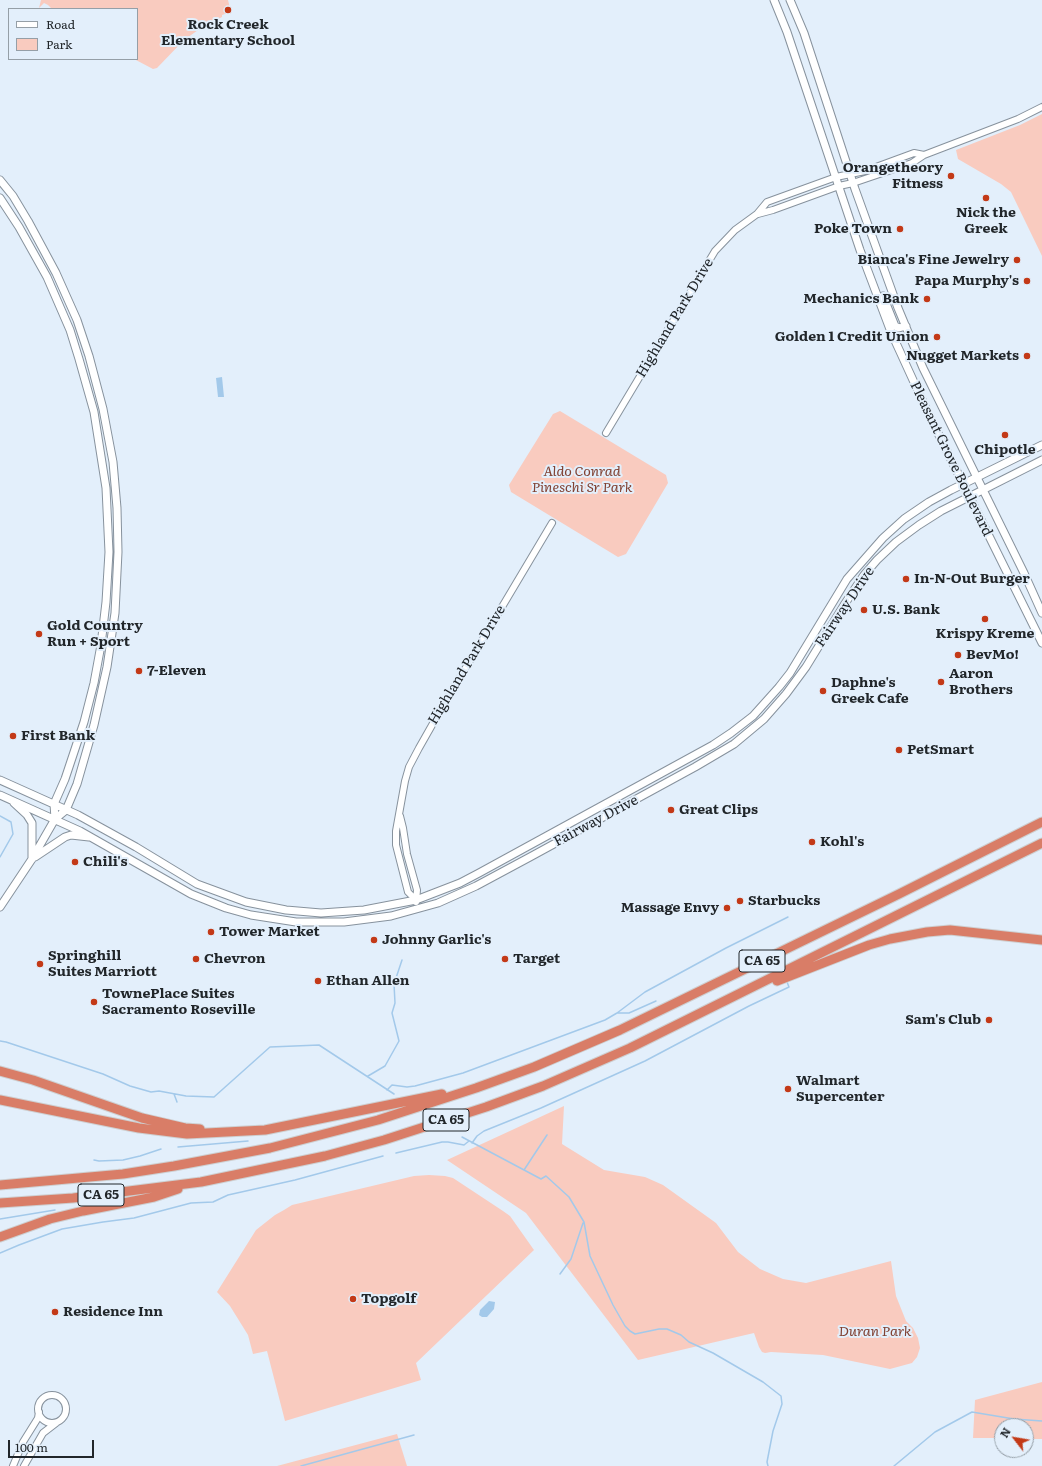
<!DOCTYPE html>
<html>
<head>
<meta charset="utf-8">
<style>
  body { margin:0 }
  #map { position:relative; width:1042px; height:1466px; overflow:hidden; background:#e3effb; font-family:Literata,serif }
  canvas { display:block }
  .legend { position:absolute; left:8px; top:8px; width:130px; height:52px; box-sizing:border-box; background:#e3effb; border:1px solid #959fa7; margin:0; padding:5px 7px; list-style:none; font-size:12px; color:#21262a }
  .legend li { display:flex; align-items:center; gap:8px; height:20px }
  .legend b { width:20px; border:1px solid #959fa7 }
  .north { position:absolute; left:994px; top:1418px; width:40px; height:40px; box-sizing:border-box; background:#e3effb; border:1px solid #959fa7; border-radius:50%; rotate:301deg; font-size:11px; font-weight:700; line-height:16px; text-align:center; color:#21262a }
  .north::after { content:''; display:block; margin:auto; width:14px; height:18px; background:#c33917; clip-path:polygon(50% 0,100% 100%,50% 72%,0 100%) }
  .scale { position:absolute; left:8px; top:1440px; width:86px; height:18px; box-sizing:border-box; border:2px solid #21262a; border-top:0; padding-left:5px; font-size:12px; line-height:14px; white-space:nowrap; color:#21262a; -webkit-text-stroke:3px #e3effb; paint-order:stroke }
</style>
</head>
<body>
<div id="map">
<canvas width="1042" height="1466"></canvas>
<ul class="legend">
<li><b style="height:5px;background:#fff"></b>Road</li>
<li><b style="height:11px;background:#f9cbbf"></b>Park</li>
</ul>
<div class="north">N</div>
<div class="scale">100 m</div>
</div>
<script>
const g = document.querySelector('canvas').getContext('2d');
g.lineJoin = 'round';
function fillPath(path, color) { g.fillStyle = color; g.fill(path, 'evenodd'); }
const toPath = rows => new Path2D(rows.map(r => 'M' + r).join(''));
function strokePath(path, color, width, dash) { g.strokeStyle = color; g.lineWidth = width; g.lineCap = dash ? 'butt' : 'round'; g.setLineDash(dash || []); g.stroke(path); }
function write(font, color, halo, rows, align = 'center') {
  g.font = font + ' Literata,serif'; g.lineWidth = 4; g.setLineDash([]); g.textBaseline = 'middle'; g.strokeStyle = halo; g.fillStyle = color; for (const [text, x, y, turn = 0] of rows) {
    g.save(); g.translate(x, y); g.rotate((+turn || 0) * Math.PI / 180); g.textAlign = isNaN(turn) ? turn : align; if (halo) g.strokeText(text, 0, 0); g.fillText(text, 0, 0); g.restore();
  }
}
const green = toPath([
  [41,0,228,0,231,12,222,15,222,17,201,28,184,40,157,68,153,69,134,59,137,59,137,9,52,9,48,5,44,3,39,8],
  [1042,114,1042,256,1011,192,1001,184,958,159,956,150,1020,125],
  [560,411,666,475,668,483,626,554,618,557,511,492,509,485,553,414],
  [564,1106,562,1144,604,1170,645,1177,663,1185,716,1223,738,1252,760,1269,783,1279,806,1283,891,1261,896,1296,906,1321,913,1328,918,1338,920,1348,917,1357,912,1363,890,1369,823,1355,771,1352,765,1353,762,1352,759,1347,754,1333,638,1360,526,1213,447,1160],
  [429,1175,445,1176,453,1178,503,1211,510,1216,534,1250,416,1363,421,1380,285,1421,267,1351,253,1354,248,1335,230,1306,217,1292,256,1230,275,1215,284,1210,292,1205,414,1176],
  [1042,1382,1042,1439,1026,1439,1026,1426,1002,1426,1002,1438,973,1438,975,1400],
  [397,1434,407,1466,277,1466]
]);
const water = toPath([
  [222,377,224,397,218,397,216,378],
  [489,1301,495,1302,494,1309,487,1317,482,1317,479,1315,480,1310]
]);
const stream = toPath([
  [0,816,11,822,13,834,0,857],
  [617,1013,629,1013,656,1001],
  [0,1041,6,1042,103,1074,130,1086,151,1092,159,1091,186,1096,214,1097,270,1047,319,1045,394,1094],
  [368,1076,385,1066,399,1041,392,1013,395,1003,394,984,402,960],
  [387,1090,392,1085,407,1087,415,1086,463,1073,605,1020,617,1013,645,992,726,948,788,917],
  [174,1094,177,1102],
  [462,1137,541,1179,546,1176,569,1197,584,1222,590,1256,613,1305,625,1326,630,1331,635,1334,659,1329,667,1329,681,1335,689,1342,713,1353,763,1382,781,1396,782,1404,773,1431,767,1462,768,1466],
  [472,1143,477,1136,484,1131,541,1108,645,1061,749,1006,789,987,787,982],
  [178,1147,248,1141],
  [396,1153,442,1142,448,1142,464,1145,469,1141],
  [94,1160,99,1161,123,1160,140,1156,161,1149],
  [524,1170,547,1135],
  [0,1219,55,1210],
  [0,1253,19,1245,62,1229,103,1222,134,1218,191,1203,213,1202,228,1195,295,1180,383,1156],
  [560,1274,571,1259,583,1223],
  [301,1466,414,1435],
  [894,1466,935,1432,972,1412,1014,1419,1042,1421]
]);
const tertiary = toPath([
  [758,214,773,210,839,186,853,183,912,163,924,155,1018,119,1042,107],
  [606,433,715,251,735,230,757,214,767,202,836,177,865,171,914,153,924,155],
  [400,816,403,828,407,854,417,890,416,902],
  [416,900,408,892,396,845,396,831,405,781,409,767,419,748,440,711,552,523],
  '38 1409a14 14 0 1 1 28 0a14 14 0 1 1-28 0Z',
  [13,1466,23,1442,38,1418,39,1412],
  [24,1466,43,1433,56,1423]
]);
const secondary = toPath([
  [774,0,787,32,860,250,891,332,929,415,1042,643],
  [790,0,804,33,855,189,898,308,923,368,1024,573,1042,613],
  [0,180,13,196,28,221,56,273,77,320,89,356,103,409,113,462,117,508,118,552,115,613,107,667,94,725,77,784,66,810,55,819,32,859,0,907],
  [0,198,19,227,47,277,70,330,79,359,94,412,106,488,109,552,106,602,101,645,94,683,84,722,65,779,54,804,55,819],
  [883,296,895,326,899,328,906,326],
  [0,780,78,815,136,847,197,884,246,902,286,910,321,913,364,910,416,900,460,883,479,873,713,745,731,733,753,716,779,687,790,673,847,579,883,538,904,519,929,502,951,490,1042,445],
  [0,795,80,831,191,894,226,908,251,915,296,922,344,922,391,916,438,903,476,886,530,857,695,767,734,744,764,719,786,694,806,667,844,605,864,575,877,560,896,542,919,525,941,511,1042,460],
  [14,803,27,815,32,823,32,859],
  [35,857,65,837,71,835,89,837]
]);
const motorway = toPath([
  [777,981,869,945,890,939,927,932,950,930,1042,940],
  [0,1071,33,1080,142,1118,185,1128,200,1129],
  [0,1100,139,1128,187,1134,265,1130,442,1094],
  [0,1185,123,1174,174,1166,270,1148,378,1120,476,1088,534,1067,620,1030,899,894,1042,822],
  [0,1203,73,1198,201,1182,325,1156,384,1140,486,1107,543,1086,630,1048,1042,843],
  [0,1237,50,1219,83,1211,154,1197,178,1189]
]);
const markers = [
  [228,10,4,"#c33917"],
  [951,176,4,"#c33917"],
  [986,198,4,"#c33917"],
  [900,229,4,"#c33917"],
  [1017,260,4,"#c33917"],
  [1027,281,4,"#c33917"],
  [927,299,4,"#c33917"],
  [937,337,4,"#c33917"],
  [1027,356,4,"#c33917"],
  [1005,435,4,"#c33917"],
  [906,579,4,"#c33917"],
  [864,610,4,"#c33917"],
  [985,619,4,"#c33917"],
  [39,634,4,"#c33917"],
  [958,655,4,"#c33917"],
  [139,671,4,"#c33917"],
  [941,682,4,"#c33917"],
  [823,691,4,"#c33917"],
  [13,736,4,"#c33917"],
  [899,750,4,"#c33917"],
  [671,810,4,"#c33917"],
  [812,842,4,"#c33917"],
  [75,862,4,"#c33917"],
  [740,901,4,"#c33917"],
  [727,908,4,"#c33917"],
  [211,932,4,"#c33917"],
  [374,940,4,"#c33917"],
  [196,959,4,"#c33917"],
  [505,959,4,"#c33917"],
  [40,964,4,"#c33917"],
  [318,981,4,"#c33917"],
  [94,1002,4,"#c33917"],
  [989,1020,4,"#c33917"],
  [788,1089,4,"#c33917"],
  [353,1299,4,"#c33917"],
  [55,1312,4,"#c33917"]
];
const shields = [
  [762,961,46],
  [446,1120,46],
  [101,1195,46]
];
const shieldNames = [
  ["CA 65",762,961],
  ["CA 65",446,1120],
  ["CA 65",101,1195]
];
const poiNames = [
  ["Rock Creek",228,25,"center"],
  ["Elementary School",228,41,"center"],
  ["Orangetheory",943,168,"right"],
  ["Fitness",943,184,"right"],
  ["Nick the",986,213,"center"],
  ["Greek",986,229,"center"],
  ["Poke Town",892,229,"right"],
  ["Bianca's Fine Jewelry",1009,260,"right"],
  ["Papa Murphy's",1019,281,"right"],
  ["Mechanics Bank",919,299,"right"],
  ["Golden 1 Credit Union",929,337,"right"],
  ["Nugget Markets",1019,356,"right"],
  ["Chipotle",1005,450,"center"],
  ["In-N-Out Burger",914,579],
  ["U.S. Bank",872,610],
  ["Gold Country",47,626],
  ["Run + Sport",47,642],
  ["Krispy Kreme",985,634,"center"],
  ["BevMo!",966,655],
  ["7-Eleven",147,671],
  ["Aaron",949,674],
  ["Brothers",949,690],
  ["Daphne's",831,683],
  ["Greek Cafe",831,699],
  ["First Bank",21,736],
  ["PetSmart",907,750],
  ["Great Clips",679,810],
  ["Kohl's",820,842],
  ["Chili's",83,862],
  ["Starbucks",748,901],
  ["Massage Envy",719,908,"right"],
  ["Tower Market",219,932],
  ["Johnny Garlic's",382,940],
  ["Springhill",48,956],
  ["Suites Marriott",48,972],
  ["Chevron",204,959],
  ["Target",513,959],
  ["Ethan Allen",326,981],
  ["TownePlace Suites",102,994],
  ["Sacramento Roseville",102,1010],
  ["Sam's Club",981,1020,"right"],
  ["Walmart",796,1081],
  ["Supercenter",796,1097],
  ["Topgolf",361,1299],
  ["Residence Inn",63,1312]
];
const streetNames = [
  ["Highland Park Drive",675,318,-59],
  ["Pleasant Grove Boulevard",951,459,64],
  ["Fairway Drive",845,607,-56],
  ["Highland Park Drive",467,665,-59],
  ["Fairway Drive",596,821,-28]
];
const parkNames = [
  ["Aldo Conrad",582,472],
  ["Pineschi Sr Park",582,488],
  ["Duran Park",875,1332]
];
fillPath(green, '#f9cbbf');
fillPath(water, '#a3c9ea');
strokePath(stream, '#a3c9ea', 1.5);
strokePath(tertiary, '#87929d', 8);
strokePath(secondary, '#87929d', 9);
strokePath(motorway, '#cecfd0', 11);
strokePath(tertiary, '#fff', 6);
strokePath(secondary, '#fff', 7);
strokePath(motorway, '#d97d67', 9);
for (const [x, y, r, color] of markers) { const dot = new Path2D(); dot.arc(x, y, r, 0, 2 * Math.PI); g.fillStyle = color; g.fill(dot); strokePath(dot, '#e3effb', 1.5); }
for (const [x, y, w] of shields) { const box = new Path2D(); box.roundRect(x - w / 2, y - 11, w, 22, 3); g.fillStyle = '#e3effb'; g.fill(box); strokePath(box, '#21262a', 1); }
write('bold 13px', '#21262a', null, shieldNames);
write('bold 14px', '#21262a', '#e3effb', poiNames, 'left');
write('14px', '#21262a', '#e3effb', streetNames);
write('italic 14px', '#814132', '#e3effb', parkNames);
</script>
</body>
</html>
